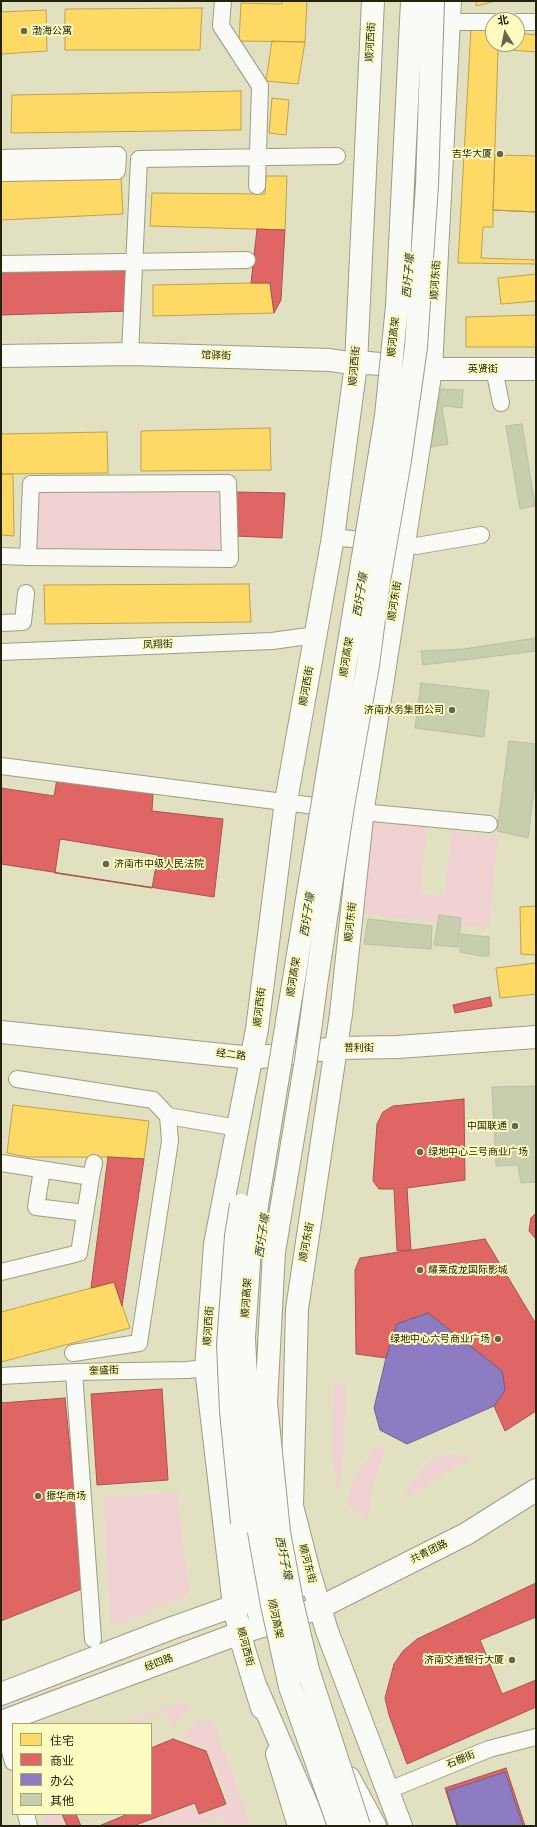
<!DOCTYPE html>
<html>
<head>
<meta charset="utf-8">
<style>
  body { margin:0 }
  #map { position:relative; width:537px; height:1827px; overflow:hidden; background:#e1e1c1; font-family:"Varela Round","Noto Sans SC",sans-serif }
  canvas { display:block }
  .frame { position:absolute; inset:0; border:2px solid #23230c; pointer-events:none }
  .legend { position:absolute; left:12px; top:1723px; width:140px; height:92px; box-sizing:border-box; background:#fcfcc1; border:1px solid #a5a579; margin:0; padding:5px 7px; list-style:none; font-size:12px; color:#23230c }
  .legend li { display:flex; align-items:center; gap:8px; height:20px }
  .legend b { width:20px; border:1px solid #a5a579 }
  .north { position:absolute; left:485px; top:12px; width:40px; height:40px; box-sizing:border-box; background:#fcfcc1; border:1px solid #a5a579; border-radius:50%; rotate:350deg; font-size:11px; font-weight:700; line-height:16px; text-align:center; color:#23230c }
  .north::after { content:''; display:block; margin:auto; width:14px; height:18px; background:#66664b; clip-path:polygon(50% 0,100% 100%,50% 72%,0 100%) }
</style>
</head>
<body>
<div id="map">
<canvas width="537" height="1827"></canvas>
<div class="frame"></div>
<ul class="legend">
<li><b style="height:11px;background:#ffd966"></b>住宅</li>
<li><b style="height:11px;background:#e06666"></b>商业</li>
<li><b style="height:11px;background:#8e7cc3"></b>办公</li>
<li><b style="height:11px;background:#c6cead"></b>其他</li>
</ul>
<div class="north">北</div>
</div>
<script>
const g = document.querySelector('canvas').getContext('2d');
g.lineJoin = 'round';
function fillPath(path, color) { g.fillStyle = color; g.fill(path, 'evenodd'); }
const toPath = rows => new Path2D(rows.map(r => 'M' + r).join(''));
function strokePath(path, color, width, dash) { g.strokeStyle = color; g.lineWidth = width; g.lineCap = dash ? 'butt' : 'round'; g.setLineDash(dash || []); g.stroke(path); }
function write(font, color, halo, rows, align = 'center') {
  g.font = font + ' "Varela Round","Noto Sans SC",sans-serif'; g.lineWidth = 4; g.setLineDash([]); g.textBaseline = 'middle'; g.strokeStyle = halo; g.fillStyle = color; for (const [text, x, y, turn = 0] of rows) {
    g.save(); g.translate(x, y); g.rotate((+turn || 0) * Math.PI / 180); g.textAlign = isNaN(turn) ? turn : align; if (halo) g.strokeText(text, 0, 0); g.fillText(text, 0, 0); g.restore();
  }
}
const green = toPath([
  [219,490,221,553,34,550,39,492],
  [372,820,428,827,420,893,444,896,452,831,498,837,489,928,363,914],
  [333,1382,339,1382,346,1387,343,1466,338,1494,332,1456],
  [376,1445,385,1449,372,1489,368,1519,347,1506,353,1480],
  [445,1454,474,1456,402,1500,417,1475,428,1461],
  [178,1492,180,1522,190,1594,111,1627,103,1497],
  [182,1702,190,1707,173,1727,165,1712,134,1724,123,1724],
  [200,1718,204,1724,213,1721,251,1826,225,1826,222,1816,191,1826,146,1826,141,1823,148,1824,194,1806,198,1817,229,1804,208,1748,181,1738],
  [60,1814,64,1826,45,1826,42,1815]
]);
const homes = toPath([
  [282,1,307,1,305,42,239,41,241,3,282,4,282,1],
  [476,1,496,1,476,6,476,1],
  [202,8,200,50,65,50,65,9,202,8],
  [46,10,47,51,1,54,1,12,46,10],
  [471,29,493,31,493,44,517,44,517,33,536,35,536,264,458,263,471,29],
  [272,41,305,42,298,84,266,81,272,41],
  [498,49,536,52,536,212,493,210,498,49],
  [241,91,241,130,11,133,12,95,241,91],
  [272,98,289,100,286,135,269,133,272,98],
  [495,155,536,156,536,212,493,210,495,155],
  [266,176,287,176,285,230,150,226,152,193,265,194,266,176],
  [121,177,123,214,1,220,1,181,121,177],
  [493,210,536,212,536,260,481,258,483,227,493,227,493,210],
  [536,274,536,301,501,304,498,278,536,274],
  [251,283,270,283,274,313,153,316,153,285,251,283],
  [536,315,536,347,466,347,466,317,536,315],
  [270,428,271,470,141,471,141,431,270,428],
  [107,432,108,473,1,474,1,434,107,432],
  [1,474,13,474,14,536,1,535,1,474],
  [249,584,251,622,45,624,44,585,249,584],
  [536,906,536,955,521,954,520,907,536,906],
  [536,963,536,994,500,998,496,968,536,963],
  [13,1105,149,1121,144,1159,108,1157,28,1157,7,1153,13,1105],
  [114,1282,130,1328,1,1362,1,1312,114,1282]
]);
const shops = toPath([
  [257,229,285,230,281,300,274,313,270,283,251,283,257,229],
  [132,269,130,311,1,315,1,271,132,269],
  [235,492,285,493,282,538,235,536,235,492],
  [57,779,153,794,152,811,223,819,214,897,1,864,1,788,54,796,57,779],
  [60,839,158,855,152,888,55,873,60,839],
  [490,997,492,1006,455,1013,453,1005,490,997],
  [464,1099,465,1180,407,1188,411,1250,397,1251,394,1189,379,1189,373,1181,377,1124,383,1112,393,1106,464,1099],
  [108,1157,144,1159,122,1306,114,1282,91,1288,108,1157],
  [536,1213,536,1239,529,1231,531,1218,536,1213],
  [485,1239,536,1324,536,1411,505,1431,494,1406,505,1390,502,1371,428,1313,397,1324,386,1358,356,1354,355,1270,360,1258,485,1239],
  [162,1389,168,1480,97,1485,91,1394,162,1389],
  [65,1398,84,1588,1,1621,1,1403,65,1398],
  [536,1583,536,1707,407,1764,389,1715,385,1698,394,1664,403,1651,417,1639,536,1583],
  [536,1617,536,1680,502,1694,480,1640,536,1617],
  [173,1739,206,1751,226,1804,199,1814,195,1803,133,1826,67,1826,62,1814,151,1814,151,1748,173,1739],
  [506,1768,525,1826,457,1826,445,1788,506,1768],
  [76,1814,128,1814,99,1826,81,1826,76,1814]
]);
const offices = toPath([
  [428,1313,502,1371,505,1390,494,1406,407,1444,380,1430,374,1408,386,1358,397,1324,428,1313],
  [505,1772,523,1826,458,1826,447,1791,505,1772]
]);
const building = toPath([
  [441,389,463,390,462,408,446,406,442,408,448,444,431,447,441,389],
  [522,424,535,506,520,509,506,426,522,424],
  [536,638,536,651,423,665,421,651,464,649,536,638],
  [421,683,489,691,484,737,415,728,421,683],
  [509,741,536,744,536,774,528,838,497,831,509,741],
  [439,915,461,918,458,947,434,945,439,915],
  [368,919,432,926,431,949,364,944,368,919],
  [461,934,489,937,489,956,481,956,460,952,461,934],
  [536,1086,536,1182,521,1183,518,1165,496,1166,492,1087,536,1086]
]);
const street = toPath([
  [223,1,221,26,260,86,257,186],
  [449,22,493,22],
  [517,22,536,22],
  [1,158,118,155,117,171,3,173,2,158],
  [1,264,247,260],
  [130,354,139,159,337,156],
  [494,369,501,403],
  [333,537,416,546,481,535],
  [1,556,28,557,230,559,228,483,31,484,28,557],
  [1,623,23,622,26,593],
  [1,652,272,641,316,635],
  [1,766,362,812,489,824],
  [17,1079,153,1100,168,1116,170,1141,139,1343,73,1353],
  [168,1116,238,1128],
  [1,1163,91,1177,79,1253,1,1272],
  [42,1170,36,1207,85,1213],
  [91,1177,94,1163],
  [74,1372,93,1639],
  [1,1376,74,1372,187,1370,206,1368],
  [2,1722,13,1762],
  [389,1790,489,1749,536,1737],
  [26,1814,29,1826]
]);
const secondary = toPath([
  [1,356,130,354,330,360,356,364,369,363,431,369,536,369],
  [1,1032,252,1058,336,1048,398,1047,536,1037],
  [1,1694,172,1628,234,1606,312,1582],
  [1,1722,240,1633,319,1608,466,1534,536,1490]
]);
const primary = toPath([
  [238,1505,253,1580,253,1590,262,1626],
  [262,1708,243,1646,234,1606,206,1368,215,1244,257,1029,286,801,333,537,356,364,373,1],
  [277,1754,299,1826],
  [401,1826,327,1631,309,1572,292,1506,297,1309,341,1014,363,808,431,369,450,1]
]);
const highway = toPath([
  [257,1689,316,1826],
  [349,1778,375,1826]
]);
const highwayBridge = toPath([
  [241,1205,236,1236,228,1345,231,1411,242,1523],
  [339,1826,290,1687,272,1605,259,1532,247,1403,244,1337,250,1248,386,416,397,306,412,1],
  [359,1826,308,1670,292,1602,279,1532,266,1403,274,1252,306,1060,317,978,343,806,368,665,379,581,400,460,416,347,427,185,433,1]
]);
const markers = [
  [24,31,4,"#66664b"],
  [500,154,4,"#66664b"],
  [452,710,4,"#66664b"],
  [106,864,4,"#66664b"],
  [515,1126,4,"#66664b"],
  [420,1152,4,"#66664b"],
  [420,1270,4,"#66664b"],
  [498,1339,4,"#66664b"],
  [38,1496,4,"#66664b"],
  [512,1660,4,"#66664b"]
];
const poiNames = [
  ["渤海公寓",32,31],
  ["吉华大厦",492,154,"right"],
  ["济南水务集团公司",444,710,"right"],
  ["济南市中级人民法院",114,864],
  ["中国联通",507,1126,"right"],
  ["绿地中心三号商业广场",428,1152],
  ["耀莱成龙国际影城",428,1270],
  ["绿地中心六号商业广场",490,1339,"right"],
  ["振华商场",46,1496],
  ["济南交通银行大厦",504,1660,"right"]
];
const streetNames = [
  ["顺河西街",371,42,-87],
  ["顺河东街",436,280,-87],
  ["顺河高架",394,337,-84],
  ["馆驿街",216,356,2],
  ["顺河西街",355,366,-85],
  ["英贤街",483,369],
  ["顺河东街",395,601,-81],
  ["凤翔街",158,645,-2],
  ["顺河高架",347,657,-81],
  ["顺河西街",307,686,-80],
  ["顺河东街",351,922,-84],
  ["顺河高架",294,977,-81],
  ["顺河西街",260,1007,-83],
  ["普利街",359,1048],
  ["经二路",231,1055,7],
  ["顺河东街",307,1242,-79],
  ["顺河高架",247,1298,-86],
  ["顺河西街",209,1326,-86],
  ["奎盛街",104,1371,-1],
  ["共青团路",429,1552,-26],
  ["顺河东街",307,1564,75],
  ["顺河高架",275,1619,78],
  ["顺河西街",245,1647,75],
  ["经四路",159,1663,-21],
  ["石棚街",461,1760,-22]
];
const waterNames = [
  ["西圩子壕",409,276,-85],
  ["西圩子壕",361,595,-81],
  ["西圩子壕",308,915,-81],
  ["西圩子壕",263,1236,-82],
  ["西圩子壕",283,1558,78]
];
fillPath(green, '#f1d2d3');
fillPath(homes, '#ffd966');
strokePath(homes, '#bda24b', 1);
fillPath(shops, '#e06666');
strokePath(shops, '#a7524b', 1);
fillPath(offices, '#8e7cc3');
strokePath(offices, '#6e618c', 1);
fillPath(building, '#c6cead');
strokePath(building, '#b9bea6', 1);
strokePath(street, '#9d9d84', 18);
strokePath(secondary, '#9d9d84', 24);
strokePath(primary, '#9d9d84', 24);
strokePath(highway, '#9d9d84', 24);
strokePath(street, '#fafaf6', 16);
strokePath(secondary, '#fafaf6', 22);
strokePath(primary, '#fafaf6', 22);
strokePath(highway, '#fafaf6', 22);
strokePath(highwayBridge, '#9d9d84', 24, []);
strokePath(highwayBridge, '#fafaf6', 22);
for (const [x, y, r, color] of markers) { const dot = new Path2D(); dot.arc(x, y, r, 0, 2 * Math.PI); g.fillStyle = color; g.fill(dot); strokePath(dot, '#fcfcc1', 1.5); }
write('10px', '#23230c', '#fcfcc1', poiNames, 'left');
write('10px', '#23230c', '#fcfcc1', streetNames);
write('italic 11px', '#203640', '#fcfcc1', waterNames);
</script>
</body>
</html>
